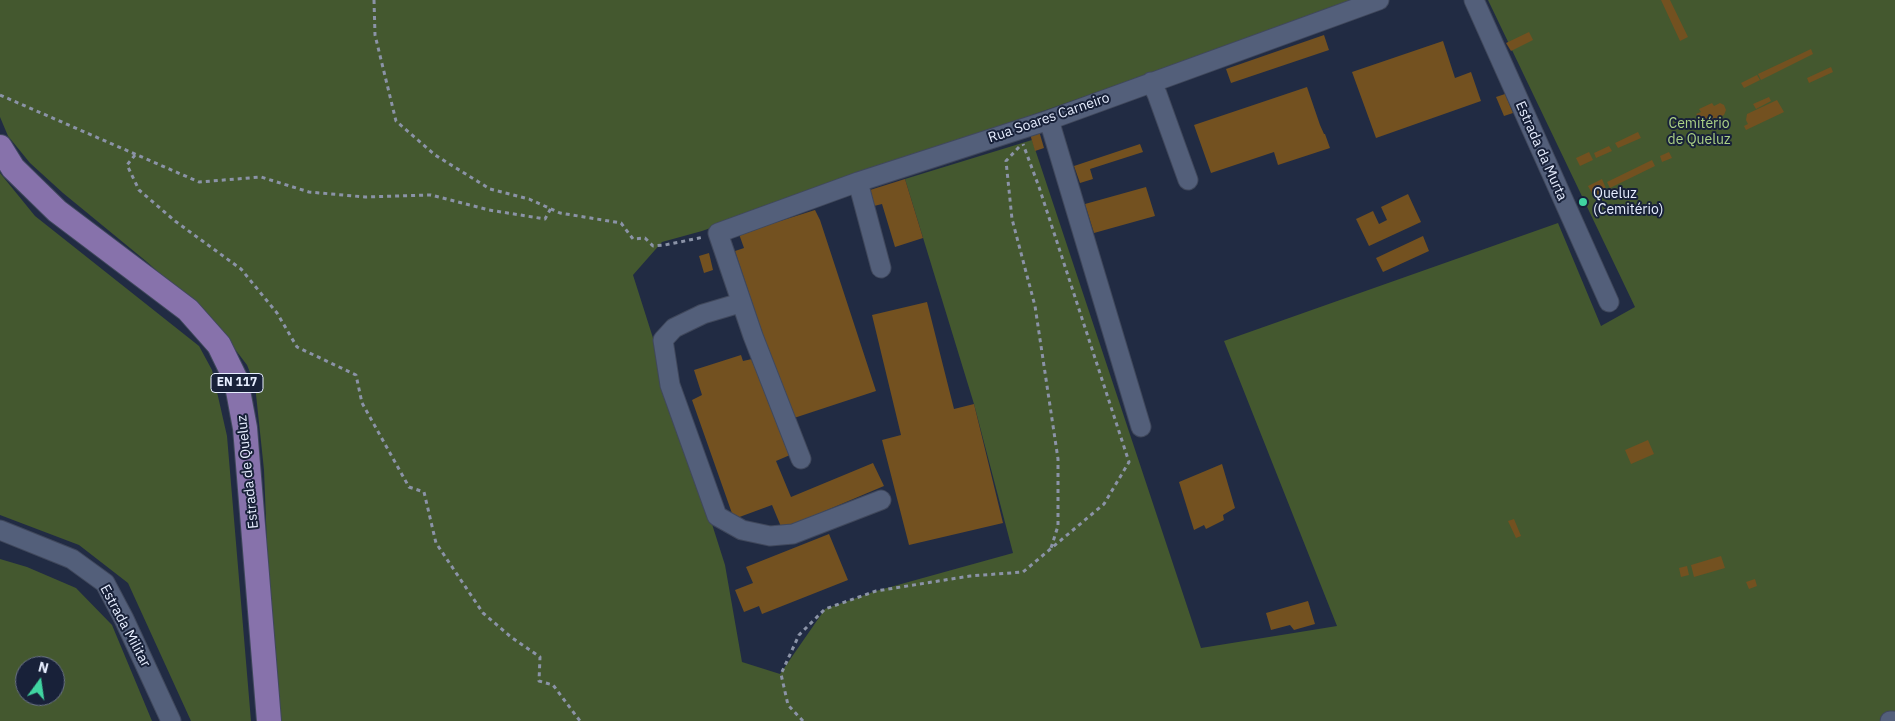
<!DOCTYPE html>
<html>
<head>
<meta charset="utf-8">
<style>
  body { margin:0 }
  #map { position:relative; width:1895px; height:721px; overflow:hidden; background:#212b43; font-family:"IBM Plex Sans",sans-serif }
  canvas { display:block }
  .north { position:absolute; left:15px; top:656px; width:50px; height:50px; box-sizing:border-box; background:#182139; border:1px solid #6b7388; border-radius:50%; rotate:14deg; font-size:14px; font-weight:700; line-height:20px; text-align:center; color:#e7eeff }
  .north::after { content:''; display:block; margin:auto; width:18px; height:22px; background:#40d4a1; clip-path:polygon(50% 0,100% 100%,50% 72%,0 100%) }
</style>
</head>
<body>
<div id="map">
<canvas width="1895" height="721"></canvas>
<div class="north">N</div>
</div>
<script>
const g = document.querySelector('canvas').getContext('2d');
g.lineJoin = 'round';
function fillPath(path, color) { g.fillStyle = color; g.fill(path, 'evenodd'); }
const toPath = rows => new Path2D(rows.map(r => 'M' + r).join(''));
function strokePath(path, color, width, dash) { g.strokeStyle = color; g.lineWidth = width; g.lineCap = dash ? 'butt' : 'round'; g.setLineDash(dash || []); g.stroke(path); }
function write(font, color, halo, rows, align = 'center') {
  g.font = font + ' "IBM Plex Sans",sans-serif'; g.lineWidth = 4; g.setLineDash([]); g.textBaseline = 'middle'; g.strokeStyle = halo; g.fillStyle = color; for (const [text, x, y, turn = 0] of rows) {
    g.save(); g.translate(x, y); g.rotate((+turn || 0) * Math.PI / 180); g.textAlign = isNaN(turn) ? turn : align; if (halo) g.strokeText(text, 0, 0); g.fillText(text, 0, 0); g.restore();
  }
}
const green = toPath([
  [0,0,1359,0,702,231,662,242,633,275,725,565,742,662,780,674,825,609,876,591,1013,553,974,404,905,179,1032,140,1201,648,1337,626,1224,341,1558,223,1601,326,1635,307,1488,0,1895,0,1895,721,274,721,264,470,255,385,247,365,215,323,147,262,63,193,30,163,8,136,0,117],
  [0,173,35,216,199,346,212,370,227,436,251,721,191,721,128,583,79,545,0,515],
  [0,559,27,567,76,588,112,625,152,721,0,721],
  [25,666,55,666,55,696,25,696]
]);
const building = toPath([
  [1661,0,1670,0,1688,37,1680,41],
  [1529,32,1533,40,1511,51,1506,43],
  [1324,35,1329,50,1231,83,1226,69],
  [1443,41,1455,78,1471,72,1481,101,1376,138,1352,72],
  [1811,49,1813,54,1761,80,1758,74],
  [1831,67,1833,72,1809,83,1807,78],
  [1757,75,1760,80,1744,88,1741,83],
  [1307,87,1320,125,1324,134,1325,134,1330,148,1278,165,1274,152,1211,173,1194,125],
  [1505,94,1513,113,1504,116,1496,97],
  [1769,97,1771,101,1756,109,1753,104],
  [1777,100,1784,112,1746,130,1744,126,1748,124,1746,120,1747,114],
  [1712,103,1714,106,1720,103,1724,105,1726,110,1724,115,1719,117,1721,121,1708,127,1707,124,1702,126,1700,122,1702,120,1696,114,1701,112,1699,109],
  [1039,131,1044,148,1035,151,1030,134],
  [1638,132,1641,138,1618,148,1615,143],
  [1140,144,1143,152,1090,169,1093,179,1080,183,1074,166],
  [1609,146,1612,151,1596,158,1594,153],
  [1589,152,1593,160,1580,166,1576,158],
  [1669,152,1672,158,1662,162,1660,156],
  [1652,160,1655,166,1610,188,1607,182],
  [905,179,923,238,895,247,882,204,874,206,870,190],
  [1602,179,1607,191,1594,197,1588,186],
  [1146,187,1155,216,1094,233,1085,204],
  [1408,194,1421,222,1369,246,1356,219,1373,211,1379,224,1387,220,1381,207],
  [815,210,820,220,876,391,791,419,735,251,744,248,739,234],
  [1423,236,1429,251,1383,272,1376,258],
  [709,253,713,270,704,273,699,256],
  [927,302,954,409,974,404,1003,523,909,545,882,440,901,435,872,315],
  [741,355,743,361,752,359,790,455,776,461,791,497,873,463,884,486,782,529,772,505,734,519,692,400,702,395,694,370],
  [1648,440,1654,454,1631,464,1625,450],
  [1222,464,1235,508,1223,515,1224,520,1206,529,1204,525,1194,530,1179,482],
  [1514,519,1521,536,1516,538,1508,521],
  [829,534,848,580,762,614,759,606,744,612,735,590,753,583,746,567],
  [1721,556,1725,568,1694,577,1691,565],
  [1687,566,1689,575,1681,577,1679,568],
  [1755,579,1757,586,1749,589,1746,582],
  [1308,601,1315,624,1294,630,1290,625,1271,630,1266,613]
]);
const path = toPath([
  [374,0,375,35,396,121,435,155,490,189,529,199,560,213,621,223,633,239,645,238,653,246,665,245,704,237],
  [0,95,199,182,261,177,309,192,365,197,431,195,489,210,545,219,551,208],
  [1019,147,1006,161,1012,219,1035,306,1058,459,1058,526,1051,548],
  [135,155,127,165,139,190,175,221,241,269,277,313,297,347,356,375,362,403,409,487,424,492,436,543,483,613,511,637,540,657,539,681,553,685,580,721],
  [803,721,788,705,781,674,799,635,825,609,876,591,970,576,1023,572,1104,504,1129,462,1039,187,1023,144]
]);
const minor = toPath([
  [1474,0,1609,302],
  [1151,82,1157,94,1188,180],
  [1049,120,1141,427],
  [858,182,881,268],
  [740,303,703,314,674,328,663,340,670,385,717,516,742,530,770,536,793,534,881,500],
  [801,459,753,336,718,233,858,182,1049,120,1379,0],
  [0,530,72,559,105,583,124,619,171,721],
  [1890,721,1893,721]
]);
const major = toPath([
  [0,147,13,168,57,211,188,310,219,345,236,380,245,428,269,721]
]);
const markers = [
  [1583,202,5,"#40d4a1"]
];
const shields = [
  [237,383,52]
];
const shieldNames = [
  ["EN 117",237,383]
];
const streetNames = [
  ["Rua Soares Carneiro",1049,118,-19],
  ["Estrada da Murta",1541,151,66],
  ["Estrada de Queluz",248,472,-96],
  ["Estrada Militar",125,626,62]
];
const parkNames = [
  ["Cemitério",1699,124],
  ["de Queluz",1699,140]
];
const poiNames = [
  ["Queluz",1593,194],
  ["(Cemitério)",1593,210]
];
fillPath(green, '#44582f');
fillPath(building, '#735120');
strokePath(minor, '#40485c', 21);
strokePath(major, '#40485c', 26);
strokePath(path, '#8b93a7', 3, [4, 4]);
strokePath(minor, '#535f7a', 19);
strokePath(major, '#8772ab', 24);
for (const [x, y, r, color] of markers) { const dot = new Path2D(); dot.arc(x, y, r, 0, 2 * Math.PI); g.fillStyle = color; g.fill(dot); strokePath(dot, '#182139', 2); }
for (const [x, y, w] of shields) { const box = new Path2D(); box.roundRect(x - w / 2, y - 9.5, w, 19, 4); g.fillStyle = '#182139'; g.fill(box); strokePath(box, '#e7eeff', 1); }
write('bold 12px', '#e7eeff', null, shieldNames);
write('14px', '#e7eeff', '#182139', streetNames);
write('14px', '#acd286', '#182139', parkNames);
write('14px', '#e7eeff', '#182139', poiNames, 'left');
</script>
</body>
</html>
